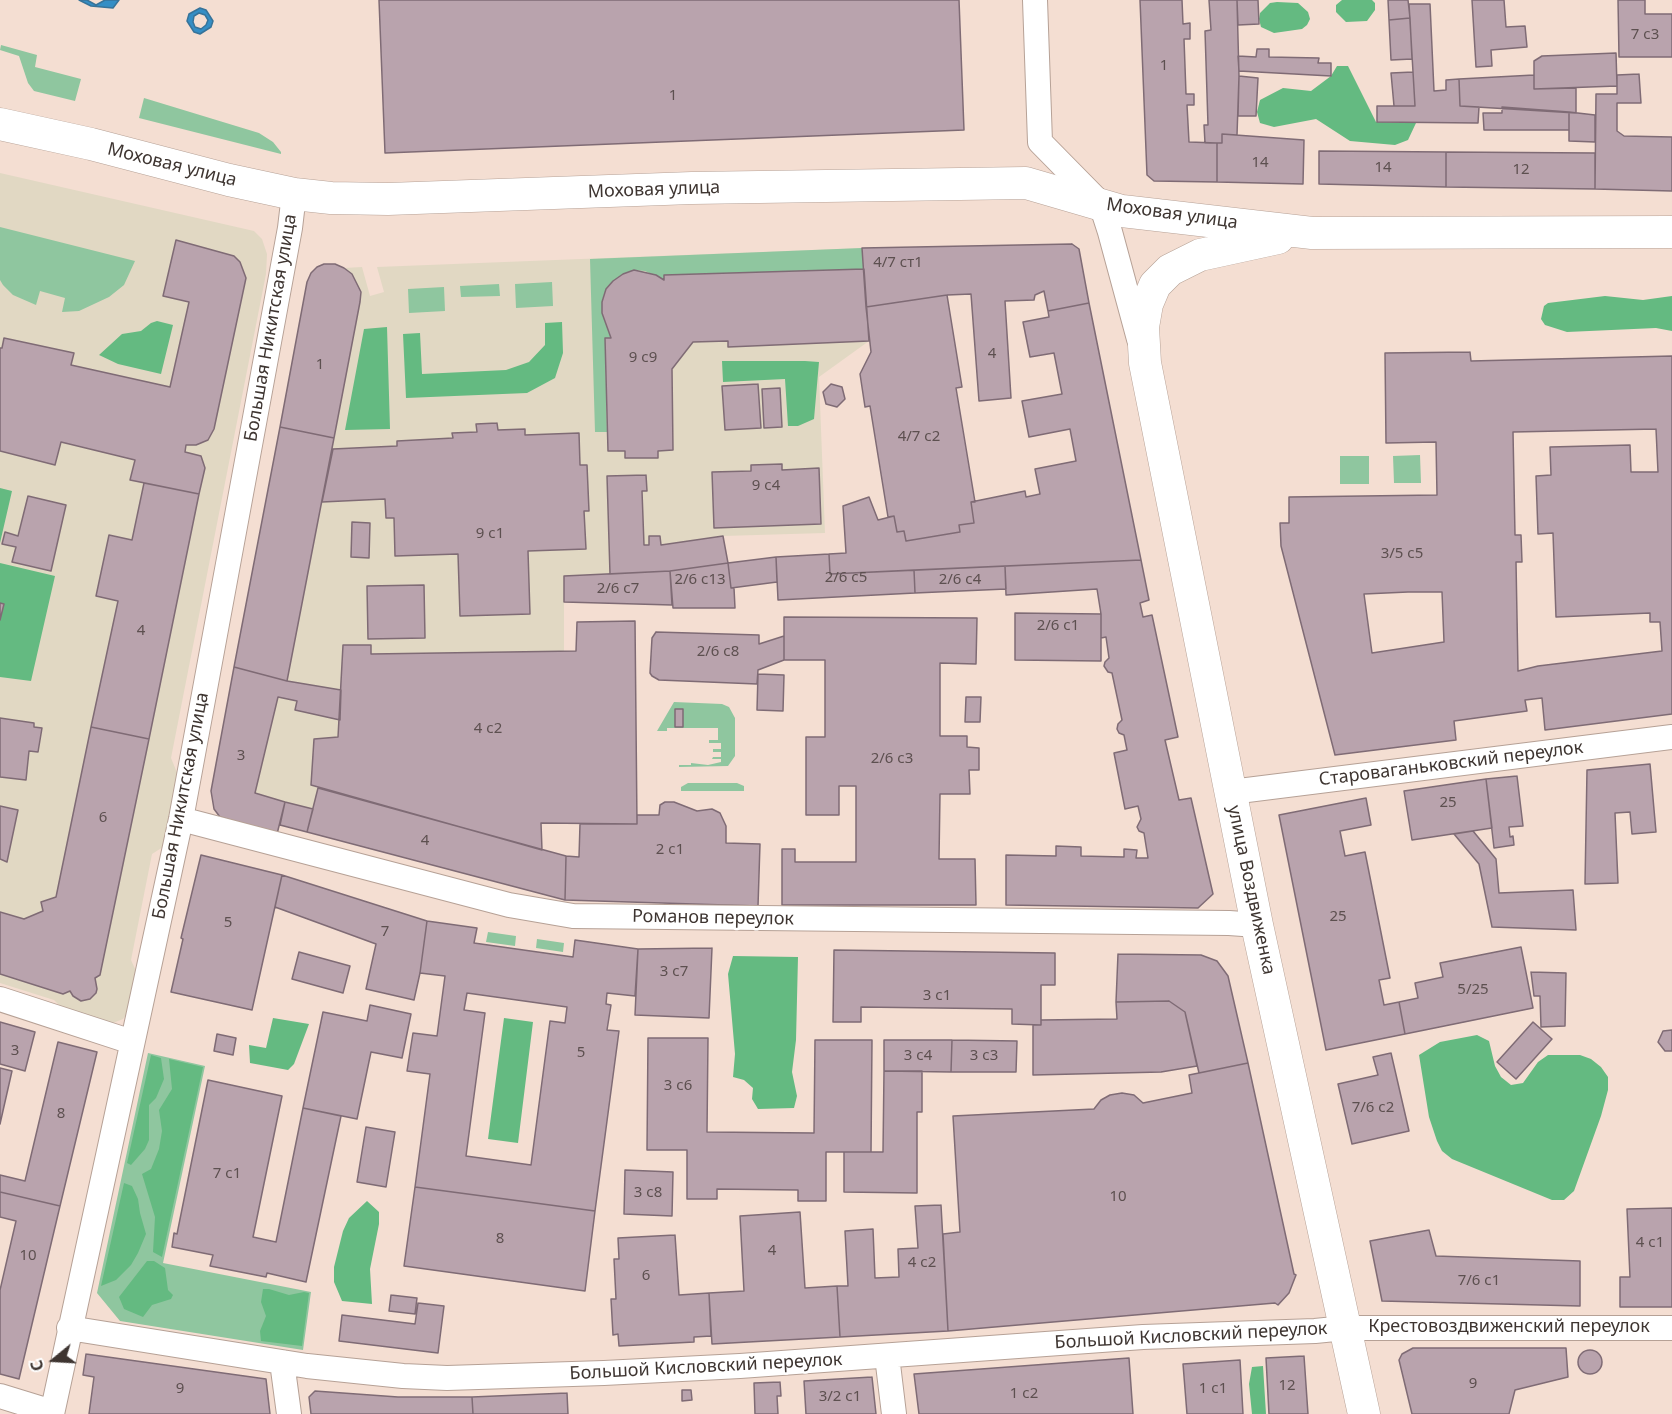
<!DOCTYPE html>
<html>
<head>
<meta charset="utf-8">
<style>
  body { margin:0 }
  #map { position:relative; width:1672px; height:1414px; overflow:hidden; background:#f4ded2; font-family:"Noto Sans",sans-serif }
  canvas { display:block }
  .north { position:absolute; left:24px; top:1330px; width:60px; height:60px; -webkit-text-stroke:4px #fff; paint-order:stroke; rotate:252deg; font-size:16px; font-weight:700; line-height:24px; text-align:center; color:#3e3531 }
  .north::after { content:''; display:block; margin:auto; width:21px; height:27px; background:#3e3531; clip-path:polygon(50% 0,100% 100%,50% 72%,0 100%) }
</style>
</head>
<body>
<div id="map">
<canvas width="1672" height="1414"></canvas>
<div class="north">С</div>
</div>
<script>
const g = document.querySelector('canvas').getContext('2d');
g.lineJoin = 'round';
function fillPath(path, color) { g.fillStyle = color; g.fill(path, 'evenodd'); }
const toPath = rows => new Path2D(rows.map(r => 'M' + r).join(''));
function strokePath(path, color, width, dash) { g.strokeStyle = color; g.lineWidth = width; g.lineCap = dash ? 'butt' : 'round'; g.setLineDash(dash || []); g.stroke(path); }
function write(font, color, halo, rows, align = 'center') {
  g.font = font + ' "Noto Sans",sans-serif'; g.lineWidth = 5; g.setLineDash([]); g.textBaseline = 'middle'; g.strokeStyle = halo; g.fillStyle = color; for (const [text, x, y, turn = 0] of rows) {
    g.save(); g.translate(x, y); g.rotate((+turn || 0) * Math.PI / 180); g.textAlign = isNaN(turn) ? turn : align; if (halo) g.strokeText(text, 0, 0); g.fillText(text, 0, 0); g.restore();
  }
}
const education = toPath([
  [0,173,254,231,262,239,267,254,266,274,171,758,178,775,176,788,163,847,152,854,131,960,136,971,126,1015,123,1019,113,1023,106,1023,65,1011,54,1000,0,983],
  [862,248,869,341,819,377,825,533,723,536,670,571,564,576,564,651,371,654,371,645,343,645,338,737,314,739,311,785,318,788,307,832,280,825,277,834,220,817,214,809,211,791,307,282,311,273,317,267,324,264,335,264,344,268,362,267,370,296,384,292,377,267]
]);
const green = toPath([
  [1,45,37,55,35,67,81,79,75,101,34,91,28,83,19,56,0,50],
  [144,98,259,133,273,142,281,152,281,154,139,118],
  [0,227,135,261,124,285,109,297,79,311,62,312,65,298,40,291,36,305,13,295,3,285,0,280],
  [862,248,864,269,664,275,664,280,645,271,634,270,623,274,613,281,606,289,602,301,602,313,611,338,605,339,607,432,595,432,590,259],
  [552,282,553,306,516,308,515,284],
  [499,284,500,296,461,297,460,286],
  [444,287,445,311,409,313,408,289],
  [1420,455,1421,483,1394,483,1393,456],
  [1340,456,1369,456,1369,484,1340,484],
  [674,702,722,704,729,707,735,718,735,756,728,766,679,767,679,765,691,765,691,763,708,765,721,762,721,759,712,759,713,757,721,757,721,752,713,752,713,749,721,749,721,743,709,743,709,740,718,740,718,728,667,728,667,731,657,731],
  [675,710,683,710,683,727,675,726],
  [688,783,737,783,744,786,744,791,681,791,681,787],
  [488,932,516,936,515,946,486,942],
  [537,939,564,943,563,952,536,948],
  [148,1053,205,1066,163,1263,311,1292,303,1350,120,1321,97,1293]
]);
const forest = toPath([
  [1342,0,1372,0,1375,3,1375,10,1367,21,1346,22,1336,12,1336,5],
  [1277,2,1298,3,1308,12,1310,19,1307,25,1302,29,1274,33,1261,27,1259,19,1260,13,1270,3],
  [1337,66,1348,66,1376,122,1416,123,1408,140,1395,145,1350,141,1316,119,1274,127,1260,123,1257,112,1260,100,1283,88,1311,91,1331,76],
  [1605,296,1643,300,1672,296,1672,331,1656,328,1567,332,1545,325,1541,319,1544,306,1548,303],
  [157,321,173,325,161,374,118,364,99,355,122,334,141,331,151,323],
  [562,322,563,353,555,378,527,393,406,398,403,334,420,333,422,374,506,370,529,362,545,345,545,323],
  [387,327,390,429,345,430,364,329],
  [722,361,805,361,819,362,814,419,798,426,788,426,785,379,723,382],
  [0,488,12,491,0,543],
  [0,563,55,576,31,681,0,677],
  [733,956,798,957,796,1040,792,1072,797,1096,794,1108,758,1109,752,1099,753,1088,744,1080,733,1077,735,1054,728,974],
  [273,1018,309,1024,294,1064,288,1070,250,1063,249,1045,266,1048],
  [504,1018,533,1022,518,1143,488,1139],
  [1477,1035,1489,1041,1495,1066,1501,1077,1511,1085,1523,1083,1538,1062,1548,1055,1580,1055,1591,1059,1601,1067,1608,1077,1608,1090,1601,1116,1574,1191,1564,1200,1552,1200,1452,1159,1442,1151,1437,1141,1429,1117,1419,1055,1440,1042],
  [151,1055,161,1058,164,1079,156,1098,149,1105,149,1140,145,1149,131,1165,127,1163],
  [169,1059,203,1067,162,1257,153,1252,155,1217,142,1174,151,1169,159,1149,162,1131,159,1110,172,1089],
  [124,1183,132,1186,138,1199,140,1213,146,1234,138,1253,131,1265,116,1280,101,1286],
  [367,1201,379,1212,379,1224,370,1269,372,1304,342,1301,334,1282,334,1267,343,1231,349,1218],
  [147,1261,154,1261,165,1268,168,1290,173,1295,171,1299,152,1305,143,1317,124,1309,119,1297],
  [263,1289,269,1289,289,1295,304,1292,309,1293,302,1346,261,1341,260,1331,266,1316,261,1302],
  [1263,1366,1266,1414,1252,1414,1249,1384,1252,1367]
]);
const water = toPath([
  [79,0,87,0,96,5,105,0,119,0,113,8,91,6,79,0],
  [200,8,206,10,213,21,211,27,200,34,194,32,187,21,189,14,200,8],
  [199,13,205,15,208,20,206,25,201,29,195,27,193,22,194,16,199,13]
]);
const building = toPath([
  [379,0,959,0,964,130,385,153,379,0],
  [1140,0,1182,0,1183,24,1190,23,1190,39,1184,39,1186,94,1194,94,1194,105,1187,105,1189,142,1217,143,1217,182,1154,181,1147,175,1140,0],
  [1209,0,1237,0,1239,76,1237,135,1222,134,1222,143,1205,143,1204,125,1208,125,1205,31,1211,30,1209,0],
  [1237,0,1258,0,1259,24,1238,25,1237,0],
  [1388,0,1408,0,1410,18,1389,20,1388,0],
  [1472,0,1504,0,1506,27,1525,26,1527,47,1491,50,1492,66,1476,67,1472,0],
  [1618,0,1645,0,1645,14,1672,14,1672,57,1619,57,1618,0],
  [1409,4,1430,4,1434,91,1446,90,1446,80,1459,79,1460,106,1479,107,1478,123,1377,122,1377,106,1415,106,1409,4],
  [1410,18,1412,59,1391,60,1389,20,1410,18],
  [1257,49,1269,49,1269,57,1319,58,1318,63,1331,63,1331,76,1239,71,1238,56,1256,57,1257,49],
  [1616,53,1617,86,1534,89,1534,61,1542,56,1616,53],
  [1413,72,1415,106,1394,106,1391,73,1413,72],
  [1639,74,1641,103,1617,103,1617,131,1624,136,1672,137,1672,191,1595,189,1596,94,1617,94,1617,75,1639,74],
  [1534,75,1534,89,1576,88,1576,113,1460,106,1459,79,1534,75],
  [1239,76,1258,78,1256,116,1238,116,1239,76],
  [1502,107,1569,112,1569,130,1484,130,1483,113,1502,113,1502,107],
  [1569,112,1595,115,1595,142,1569,141,1569,112],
  [1222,134,1304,140,1303,184,1217,182,1217,143,1222,143,1222,134],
  [1319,151,1446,152,1446,187,1319,184,1319,151],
  [1446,152,1595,153,1595,189,1446,187,1446,152],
  [176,240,234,256,240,262,246,278,214,429,208,440,196,445,186,445,185,452,201,456,205,468,199,494,130,480,135,460,61,442,55,465,0,451,0,348,2,348,4,338,74,353,71,365,170,387,189,302,163,296,176,240],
  [1072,244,1079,249,1089,303,1048,311,1044,291,1035,295,1034,300,1005,301,1011,398,979,401,971,294,947,295,866,307,862,248,1072,244],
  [324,264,335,264,344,268,352,274,361,292,360,302,334,438,280,427,307,282,311,273,317,267,324,264],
  [864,269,869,341,728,347,728,341,693,342,672,369,673,450,658,451,658,458,625,458,625,451,608,451,605,338,611,338,602,313,602,302,606,289,613,281,623,274,634,270,656,275,664,280,664,275,864,269],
  [947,295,962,387,956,388,975,502,971,502,974,523,959,525,960,532,906,541,904,531,897,532,894,516,888,517,870,406,865,407,860,374,871,352,866,307,947,295],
  [1089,303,1141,560,830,574,829,554,846,553,843,506,869,497,878,520,894,516,897,532,904,531,906,541,960,532,959,525,974,523,971,502,1025,491,1026,497,1040,494,1035,469,1076,461,1070,429,1029,437,1022,401,1062,394,1054,353,1030,357,1023,322,1049,317,1048,311,1089,303],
  [1470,352,1471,361,1672,356,1672,714,1545,730,1542,698,1525,700,1527,711,1454,721,1456,740,1335,755,1281,546,1280,523,1289,523,1289,497,1437,495,1436,442,1386,443,1385,353,1470,352],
  [1656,429,1658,472,1631,472,1630,445,1550,447,1551,475,1536,476,1538,534,1553,533,1556,617,1650,613,1650,622,1660,622,1662,651,1538,666,1518,671,1516,562,1522,562,1521,535,1515,535,1513,432,1656,429],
  [1408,592,1442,592,1444,642,1372,653,1364,594,1408,592],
  [758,384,761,428,725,430,722,386,758,384],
  [831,384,842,387,845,399,837,407,826,404,823,392,831,384],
  [780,388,782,427,764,428,762,389,780,388],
  [497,423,498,430,525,429,525,435,579,433,580,465,587,465,589,511,584,511,586,549,528,551,530,614,460,616,458,554,395,556,394,518,386,518,385,499,322,502,333,449,397,446,397,441,453,438,452,433,477,432,476,424,497,423],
  [280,427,334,438,287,681,234,667,280,427],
  [782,464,782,470,819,468,821,524,714,528,712,472,751,471,751,465,782,464],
  [646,475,647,491,642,491,644,545,649,545,649,536,660,536,661,545,723,536,728,563,670,571,610,574,607,476,646,475],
  [144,483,199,494,149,739,91,727,118,601,96,596,109,535,132,540,144,483],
  [28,496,66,505,51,571,12,562,16,547,2,544,5,532,18,536,28,496],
  [352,522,370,523,369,558,351,557,352,522],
  [829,554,830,574,914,570,915,593,778,600,776,557,829,554],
  [776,557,777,582,731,588,728,563,776,557],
  [1141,560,1149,600,1140,603,1143,617,1152,615,1178,737,1165,740,1179,800,1191,798,1213,894,1198,908,1006,905,1006,855,1056,856,1056,846,1081,847,1081,856,1124,857,1124,849,1137,850,1136,858,1148,858,1144,833,1139,831,1137,827,1141,819,1138,806,1125,809,1114,753,1127,750,1124,735,1119,733,1117,729,1118,724,1122,720,1112,673,1108,672,1104,666,1105,662,1109,658,1106,637,1101,638,1101,614,1097,589,1006,595,1005,566,1141,560],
  [728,563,731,588,734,588,735,608,673,608,670,571,728,563],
  [1005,566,1006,589,915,593,914,570,1005,566],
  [670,571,672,605,564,602,564,576,670,571],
  [424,585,425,638,368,639,367,586,424,585],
  [0,603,4,604,0,620,0,603],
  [1015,613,1101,614,1101,661,1015,660,1015,613],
  [784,617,977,618,976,664,940,663,940,736,967,736,967,747,979,748,979,770,969,770,970,794,940,794,939,859,975,859,976,905,782,905,782,849,795,849,795,862,856,862,856,786,839,786,839,815,806,815,806,737,825,737,825,660,784,660,784,617],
  [635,621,637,824,541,823,542,850,311,785,314,739,338,737,343,645,371,645,371,654,576,651,577,622,635,621],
  [656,632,759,635,759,644,784,636,784,660,758,670,757,684,659,680,652,676,650,673,652,638,656,632],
  [234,667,287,681,341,690,340,720,295,710,297,701,278,697,255,793,285,802,277,834,220,817,214,809,211,791,234,667],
  [758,674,784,675,783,711,757,710,758,674],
  [966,697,981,697,980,722,965,722,966,697],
  [675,709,683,709,683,727,675,727,675,709],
  [0,718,34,723,34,727,42,728,38,752,29,751,26,780,0,777,0,718],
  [91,727,149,739,100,975,95,978,97,989,96,993,90,999,81,1001,73,996,70,991,63,994,0,974,0,912,24,919,43,911,41,902,56,897,91,727],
  [1650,764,1656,832,1632,834,1630,812,1615,813,1618,883,1585,884,1587,770,1650,764],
  [1517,776,1523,826,1509,827,1510,837,1513,836,1514,845,1494,848,1486,779,1517,776],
  [1486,779,1492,828,1412,840,1404,791,1486,779],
  [318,788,566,856,565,900,307,832,318,788],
  [1366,798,1371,825,1340,831,1345,856,1365,852,1390,978,1379,980,1384,1005,1399,1002,1405,1034,1326,1050,1279,815,1366,798],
  [285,802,313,809,307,832,280,825,285,802],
  [665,802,674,802,697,811,712,809,720,813,726,826,726,843,760,844,758,906,565,900,566,856,579,857,580,824,637,824,637,815,659,815,660,805,665,802],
  [0,806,18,810,7,862,0,859,0,806],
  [1473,831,1496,859,1499,893,1573,890,1576,930,1492,927,1479,864,1454,834,1473,831],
  [201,855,282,875,252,1010,171,992,183,939,181,938,201,855],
  [282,875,427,921,420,973,414,1000,366,989,376,944,275,907,282,875],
  [427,921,477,928,474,943,573,957,575,940,638,949,635,996,607,993,606,1004,611,1005,607,1030,619,1031,595,1211,415,1187,430,1074,407,1071,413,1033,437,1036,445,976,420,973,427,921],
  [467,993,567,1007,565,1023,550,1021,531,1165,466,1156,485,1013,464,1010,467,993],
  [1521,947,1533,1008,1405,1034,1399,1002,1418,998,1415,983,1443,977,1440,963,1521,947],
  [712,948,709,1018,635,1015,638,949,712,948],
  [834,950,1055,953,1055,985,1041,985,1041,1025,1012,1024,1012,1009,861,1007,861,1022,833,1022,834,950],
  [299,952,350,966,343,993,292,979,299,952],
  [1118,954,1201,955,1217,961,1228,976,1248,1063,1199,1073,1185,1012,1169,1001,1116,1002,1118,954],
  [1531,972,1566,973,1565,1026,1541,1027,1540,996,1534,996,1531,972],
  [1169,1001,1185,1012,1197,1066,1161,1072,1033,1075,1033,1025,1041,1025,1041,1020,1117,1019,1116,1002,1169,1001],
  [370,1005,411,1014,402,1058,371,1052,357,1119,303,1108,323,1012,367,1021,370,1005],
  [0,1022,35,1032,25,1071,0,1064,0,1022],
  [1533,1022,1552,1039,1516,1079,1497,1062,1533,1022],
  [1672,1030,1672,1051,1665,1051,1658,1042,1663,1031,1672,1030],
  [217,1034,236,1038,233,1055,214,1051,217,1034],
  [648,1038,708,1038,707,1132,814,1133,815,1040,872,1040,871,1152,826,1152,826,1201,798,1201,798,1190,717,1189,717,1199,687,1199,687,1150,647,1150,648,1038],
  [884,1040,952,1040,951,1072,884,1071,884,1040],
  [952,1040,1017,1041,1016,1072,951,1072,952,1040],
  [58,1042,97,1052,60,1206,0,1192,0,1175,25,1181,58,1042],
  [1391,1053,1409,1131,1352,1144,1338,1084,1378,1075,1373,1057,1391,1053],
  [1248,1063,1294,1274,1296,1275,1289,1293,1278,1305,1275,1303,948,1331,943,1234,960,1232,953,1116,1094,1109,1101,1100,1110,1095,1122,1093,1134,1095,1143,1103,1192,1093,1189,1075,1248,1063],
  [0,1068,12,1071,0,1124,0,1068],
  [884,1071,922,1071,922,1112,917,1112,917,1193,844,1192,844,1152,883,1152,884,1071],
  [208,1080,282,1096,253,1237,276,1242,303,1108,341,1116,306,1282,267,1273,266,1277,210,1266,213,1255,172,1247,174,1233,177,1234,208,1080],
  [366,1127,395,1132,386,1187,357,1182,366,1127],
  [625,1170,673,1172,672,1216,624,1214,625,1170],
  [415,1187,595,1211,585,1291,404,1266,415,1187],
  [0,1192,60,1206,19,1379,0,1374,0,1290,16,1221,0,1217,0,1192],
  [941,1205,948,1331,840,1337,837,1286,848,1286,845,1231,873,1229,875,1278,899,1277,898,1249,918,1248,915,1206,941,1205],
  [1672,1208,1672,1307,1620,1307,1620,1277,1630,1277,1627,1209,1672,1208],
  [800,1212,805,1288,837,1286,840,1337,712,1344,709,1293,744,1291,740,1216,800,1212],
  [1429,1230,1436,1256,1580,1261,1580,1306,1382,1301,1370,1241,1429,1230],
  [675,1235,679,1295,709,1293,711,1336,694,1337,694,1342,619,1346,618,1334,613,1335,611,1299,616,1299,614,1259,619,1259,618,1238,675,1235],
  [391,1295,417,1298,415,1314,389,1311,391,1295],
  [418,1303,444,1306,438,1353,339,1341,342,1315,415,1324,418,1303],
  [1413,1348,1566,1348,1568,1377,1515,1390,1509,1414,1412,1414,1399,1360,1402,1354,1413,1348],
  '1578 1362a12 12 0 1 1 24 0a12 12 0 1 1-24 0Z',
  [86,1354,266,1379,270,1414,89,1414,94,1377,83,1375,86,1354],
  [1304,1356,1308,1414,1269,1414,1266,1358,1304,1356],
  [1129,1358,1133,1414,919,1414,914,1374,1129,1358],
  [1240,1360,1243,1414,1187,1414,1183,1364,1240,1360],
  [872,1377,876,1414,806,1414,804,1381,872,1377],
  [780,1382,781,1396,777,1396,778,1414,755,1414,754,1383,780,1382],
  [682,1390,691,1390,692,1400,682,1401,682,1390],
  [315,1391,398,1397,472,1397,473,1414,311,1414,309,1397,315,1391],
  [567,1393,568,1414,473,1414,472,1397,567,1393]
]);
const minor = toPath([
  [1035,0,1040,142,1101,204,1110,232,1139,339],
  [1231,792,1672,737],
  [181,819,509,905,573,916,1229,923,1257,925],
  [0,999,132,1042],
  [69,1328,307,1366,403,1376,447,1378,604,1373,740,1366,1143,1337,1315,1331,1345,1328,1672,1328],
  [887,1356,894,1414],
  [282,1362,289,1414],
  [0,1396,52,1412],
  [52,1414,181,819,290,228,294,194]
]);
const major = toPath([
  [0,124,91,144,229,180,294,194,331,198,388,199,692,188,1026,183,1122,211,1312,233,1672,232],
  [1278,238,1200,255,1170,270,1155,285,1147,304,1143,327,1145,363,1257,925,1364,1414]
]);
const numberNames = [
  ["7 с3",1645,35],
  ["1",1164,66],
  ["1",673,96],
  ["14",1260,163],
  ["14",1383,168],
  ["12",1521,170],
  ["4/7 ст1",898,263],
  ["4",992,354],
  ["9 с9",643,358],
  ["1",320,365],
  ["4/7 с2",919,437],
  ["9 с4",766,486],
  ["9 с1",490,534],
  ["3/5 с5",1402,554],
  ["2/6 с5",846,578],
  ["2/6 с13",700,580],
  ["2/6 с4",960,580],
  ["2/6 с7",618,589],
  ["2/6 с1",1058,626],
  ["4",141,631],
  ["2/6 с8",718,652],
  ["4 с2",488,729],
  ["3",241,756],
  ["2/6 с3",892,759],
  ["25",1448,803],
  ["6",103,818],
  ["4",425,841],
  ["2 с1",670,850],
  ["25",1338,917],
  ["5",228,923],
  ["7",385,932],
  ["3 с7",674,972],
  ["5/25",1473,990],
  ["3 с1",937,996],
  ["3",15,1051],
  ["5",581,1053],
  ["3 с4",918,1056],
  ["3 с3",984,1056],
  ["3 с6",678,1086],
  ["7/6 с2",1373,1108],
  ["8",61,1114],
  ["7 с1",227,1174],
  ["3 с8",648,1193],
  ["10",1118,1197],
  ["8",500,1239],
  ["4 с1",1650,1243],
  ["4",772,1251],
  ["10",28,1256],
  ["4 с2",922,1263],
  ["6",646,1276],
  ["7/6 с1",1479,1281],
  ["9",1473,1384],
  ["12",1287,1386],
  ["9",180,1389],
  ["1 с1",1213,1389],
  ["1 с2",1024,1394],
  ["3/2 с1",840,1397]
];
const streetNames = [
  ["Моховая улица",172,165,14],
  ["Моховая улица",654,190,-2],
  ["Моховая улица",1172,214,8],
  ["Большая Никитская улица",271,328,-80],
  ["Староваганьковский переулок",1451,764,-7],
  ["Большая Никитская улица",181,806,-79],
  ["улица Воздвиженка",1251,890,78],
  ["Романов переулок",713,918,1],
  ["Крестовоздвиженский переулок",1509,1327],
  ["Большой Кисловский переулок",1191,1336,-3],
  ["Большой Кисловский переулок",706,1367,-3]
];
fillPath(education, '#e1d8c3');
fillPath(green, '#8fc69f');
fillPath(forest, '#64ba81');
fillPath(water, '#348ec5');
strokePath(water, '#377399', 1.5);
fillPath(building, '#b9a3ad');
strokePath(building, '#7f6b75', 1.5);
strokePath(minor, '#b6a196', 26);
strokePath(major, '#b6a196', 33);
strokePath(minor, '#fff', 24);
strokePath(major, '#fff', 32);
write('15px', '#5d5050', null, numberNames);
write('18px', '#3e3531', '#fff', streetNames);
</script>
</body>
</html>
